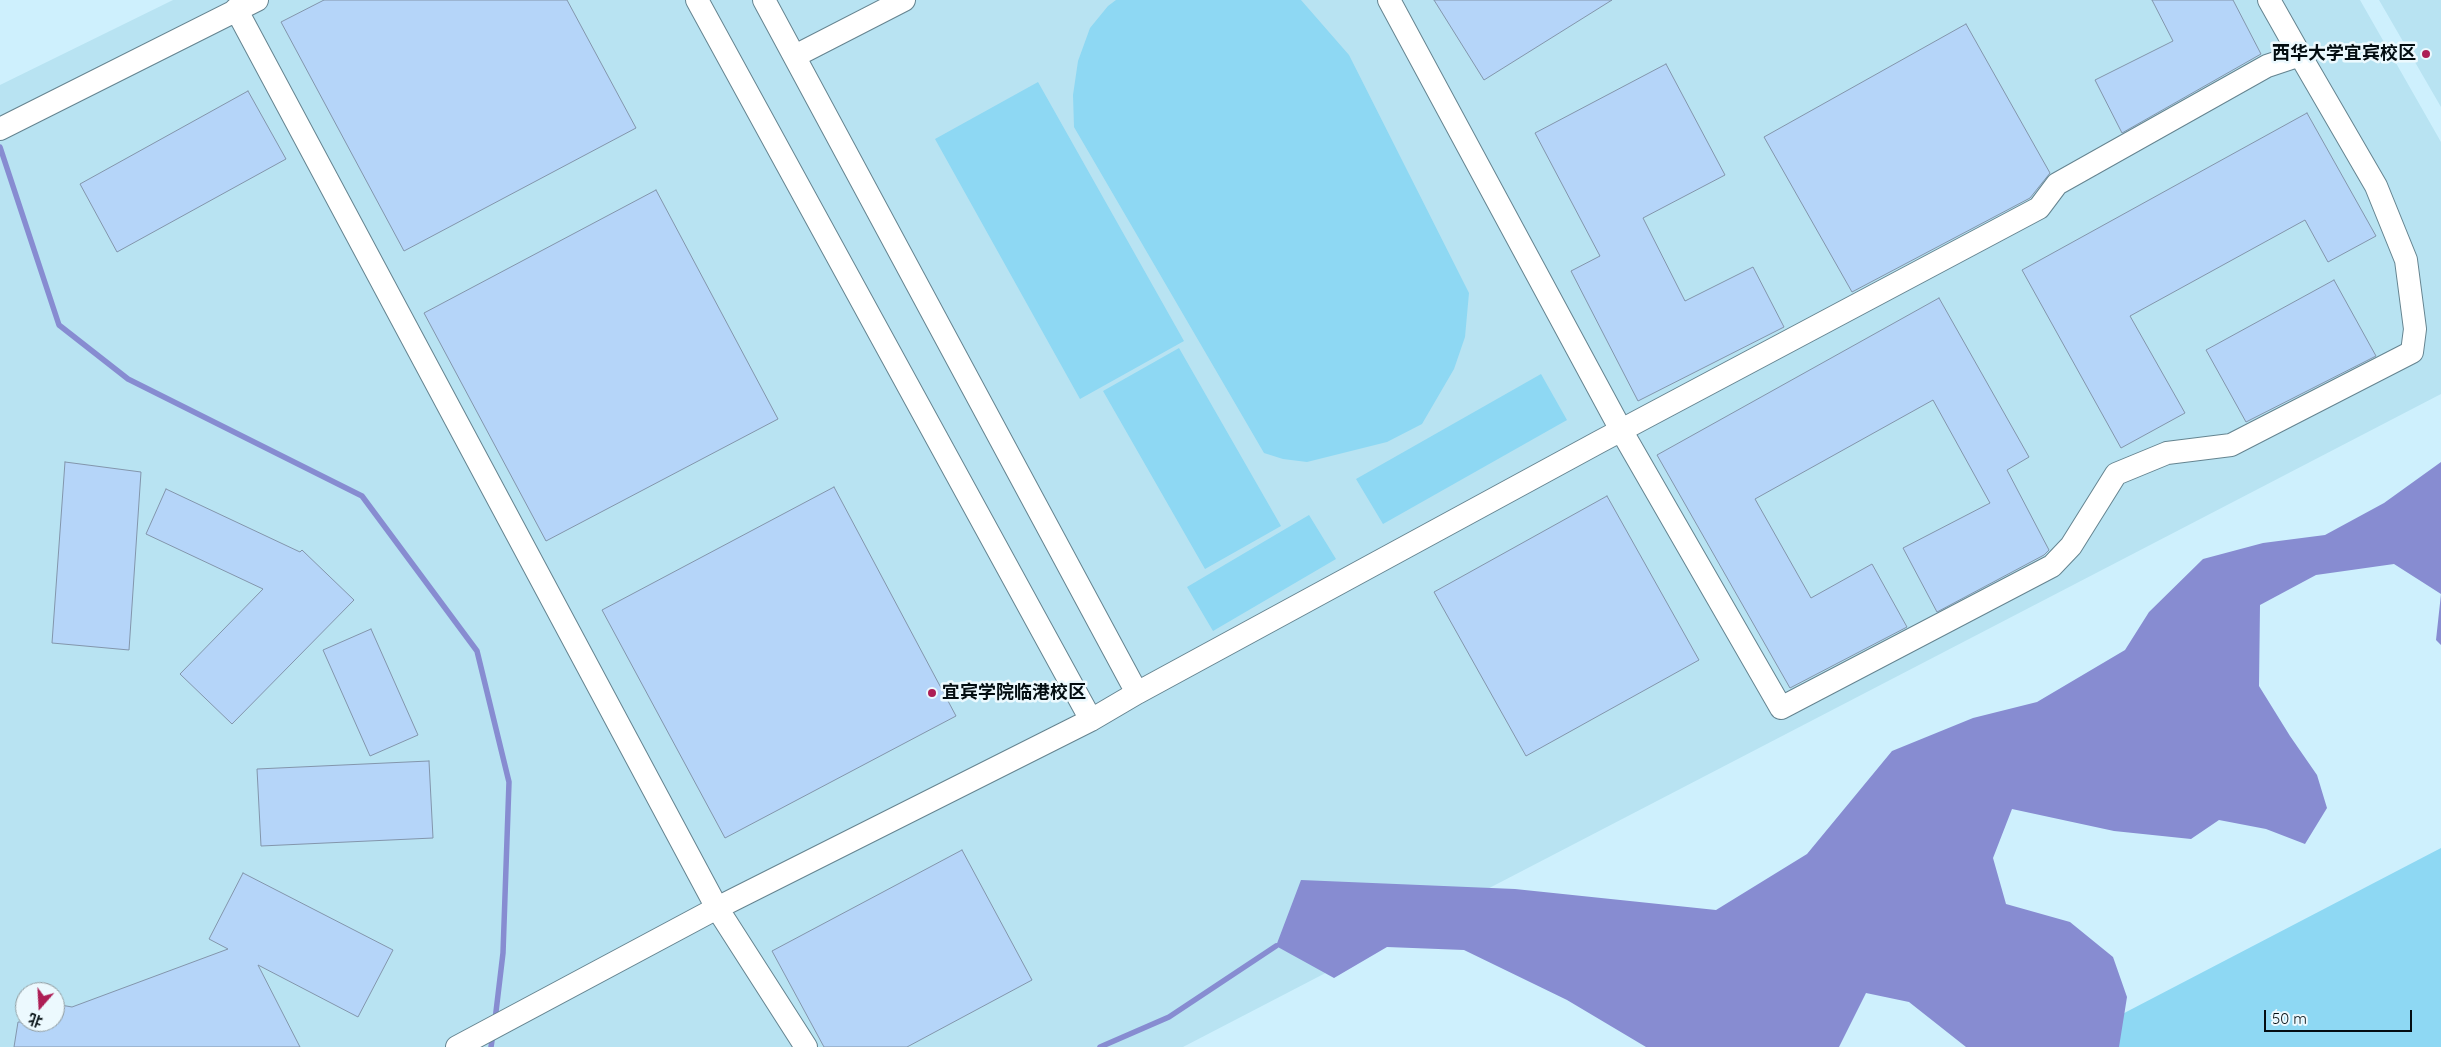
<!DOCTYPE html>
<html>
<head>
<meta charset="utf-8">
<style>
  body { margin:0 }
  #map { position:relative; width:2441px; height:1047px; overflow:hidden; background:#cef0fd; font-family:Quicksand,"Noto Sans SC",sans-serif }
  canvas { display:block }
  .north { position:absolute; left:15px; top:982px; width:50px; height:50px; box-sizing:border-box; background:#ecf9fe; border:1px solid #8f9b9f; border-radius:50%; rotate:199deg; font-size:14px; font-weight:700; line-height:20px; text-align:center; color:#030d11 }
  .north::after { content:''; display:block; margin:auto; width:18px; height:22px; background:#ad1e55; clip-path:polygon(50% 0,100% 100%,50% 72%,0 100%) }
  .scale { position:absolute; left:2264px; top:1010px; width:148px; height:22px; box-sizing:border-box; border:2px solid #030d11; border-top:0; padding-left:6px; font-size:15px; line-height:18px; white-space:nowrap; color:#030d11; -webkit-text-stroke:4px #ecf9fe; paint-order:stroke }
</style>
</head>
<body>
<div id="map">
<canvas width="2441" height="1047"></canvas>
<div class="north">北</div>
<div class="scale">50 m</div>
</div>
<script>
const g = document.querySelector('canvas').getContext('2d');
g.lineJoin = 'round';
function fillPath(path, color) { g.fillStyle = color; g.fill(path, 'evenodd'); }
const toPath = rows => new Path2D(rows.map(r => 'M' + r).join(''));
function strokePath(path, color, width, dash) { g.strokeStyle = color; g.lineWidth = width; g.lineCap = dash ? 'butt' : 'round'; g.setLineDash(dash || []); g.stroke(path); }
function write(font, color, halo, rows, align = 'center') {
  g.font = font + ' Quicksand,"Noto Sans SC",sans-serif'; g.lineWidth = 5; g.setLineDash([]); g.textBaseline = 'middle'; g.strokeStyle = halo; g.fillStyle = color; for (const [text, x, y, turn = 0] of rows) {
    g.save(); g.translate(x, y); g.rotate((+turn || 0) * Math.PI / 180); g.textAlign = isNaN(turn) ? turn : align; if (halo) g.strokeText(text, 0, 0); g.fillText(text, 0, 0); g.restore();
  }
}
const built = toPath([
  [173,0,2360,0,2441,142,2441,394,1183,1047,0,1047,0,85],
  [25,992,55,992,55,1022,25,1022],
  [2379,0,2441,0,2441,107]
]);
const green = toPath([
  [1116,0,1301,0,1349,55,1469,293,1465,337,1454,369,1422,424,1387,442,1307,462,1283,459,1264,453,1074,127,1073,95,1078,61,1090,28,1108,6],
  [1038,82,1184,341,1080,399,935,139],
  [1179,348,1281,526,1205,569,1103,391],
  [1541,374,1567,420,1383,524,1356,479],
  [1309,515,1336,559,1213,631,1187,587],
  [2441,848,2441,1047,2059,1047]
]);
const water = toPath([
  [2441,462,2441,645,2436,640,2441,594,2394,564,2316,575,2260,605,2259,686,2290,736,2317,775,2327,808,2305,844,2266,829,2219,820,2191,839,2114,831,2012,809,1993,858,2006,904,2070,922,2113,957,2127,997,2119,1047,1966,1047,1909,1002,1866,993,1839,1047,1646,1047,1567,1000,1464,950,1387,947,1334,978,1276,946,1301,880,1515,889,1716,910,1807,854,1892,751,1973,718,2037,702,2125,650,2149,612,2203,559,2263,543,2325,535,2384,503]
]);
const stream = toPath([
  [0,147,59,325,128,379,362,496,477,651,509,782,503,953,495,1020],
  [491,1047,493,1034],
  [1100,1047,1169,1017,1276,946]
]);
const building = toPath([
  [324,0,567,0,636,128,404,251,281,22,324,0],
  [1434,0,1612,0,1484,80,1434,0],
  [2152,0,2233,0,2261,54,2122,133,2095,80,2173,41,2152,0],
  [1966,24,2050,173,2030,198,1852,292,1764,137,1966,24],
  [1666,64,1725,175,1643,218,1685,301,1753,267,1784,327,1638,401,1571,271,1600,256,1535,133,1666,64],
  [248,91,286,159,117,252,80,184,248,91],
  [2307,113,2376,236,2328,262,2305,220,2130,316,2185,413,2121,448,2022,270,2307,113],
  [656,190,778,419,546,541,424,313,656,190],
  [2334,280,2376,356,2246,422,2206,350,2334,280],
  [1939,298,2029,457,2007,470,2049,550,2044,555,1937,612,1903,548,1990,503,1933,400,1755,499,1811,598,1872,564,1907,627,1790,688,1657,455,1939,298],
  [65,462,141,472,129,650,52,643,65,462],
  [834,487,956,716,725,838,602,610,834,487],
  [166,489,300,552,302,550,354,600,232,724,180,674,263,589,146,534,166,489],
  [1607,496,1699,660,1526,756,1434,592,1607,496],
  [371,629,418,735,370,756,323,650,371,629],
  [429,761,433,838,261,846,257,769,429,761],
  [962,850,1032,980,907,1047,824,1047,772,951,962,850],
  [243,873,393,950,358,1017,258,965,300,1047,14,1047,18,1022,55,1022,55,1004,72,1007,228,949,209,939,243,873]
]);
const minor = toPath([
  [697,0,1091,720,1137,693,1599,442,2039,208,2057,184,2267,66,2300,55,2269,0],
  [764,0,1137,693],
  [1389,0,1621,430,1781,708,2052,566,2071,546,2116,474,2167,453,2231,445,2412,352,2415,329,2406,260,2376,186,2300,55],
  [236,9,717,908,806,1047],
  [795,56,904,0],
  [0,129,257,0],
  [457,1047,717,908,1091,720]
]);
const markers = [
  [2426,54,5,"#ad1e55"],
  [932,693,5,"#ad1e55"]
];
const poiNames = [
  ["西华大学宜宾校区",2416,54],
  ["宜宾学院临港校区",942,693,"left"]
];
fillPath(built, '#b8e3f2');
fillPath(green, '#8ed8f3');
fillPath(water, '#878cd1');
strokePath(stream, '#878cd1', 5.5);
fillPath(building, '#b5d5f9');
strokePath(building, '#8396ac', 1);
strokePath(minor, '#658490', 24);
strokePath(minor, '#fff', 22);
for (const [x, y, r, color] of markers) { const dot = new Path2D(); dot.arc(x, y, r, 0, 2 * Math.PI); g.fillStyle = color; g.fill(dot); strokePath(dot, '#ecf9fe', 2); }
write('bold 18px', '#030d11', '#ecf9fe', poiNames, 'right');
</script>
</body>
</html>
